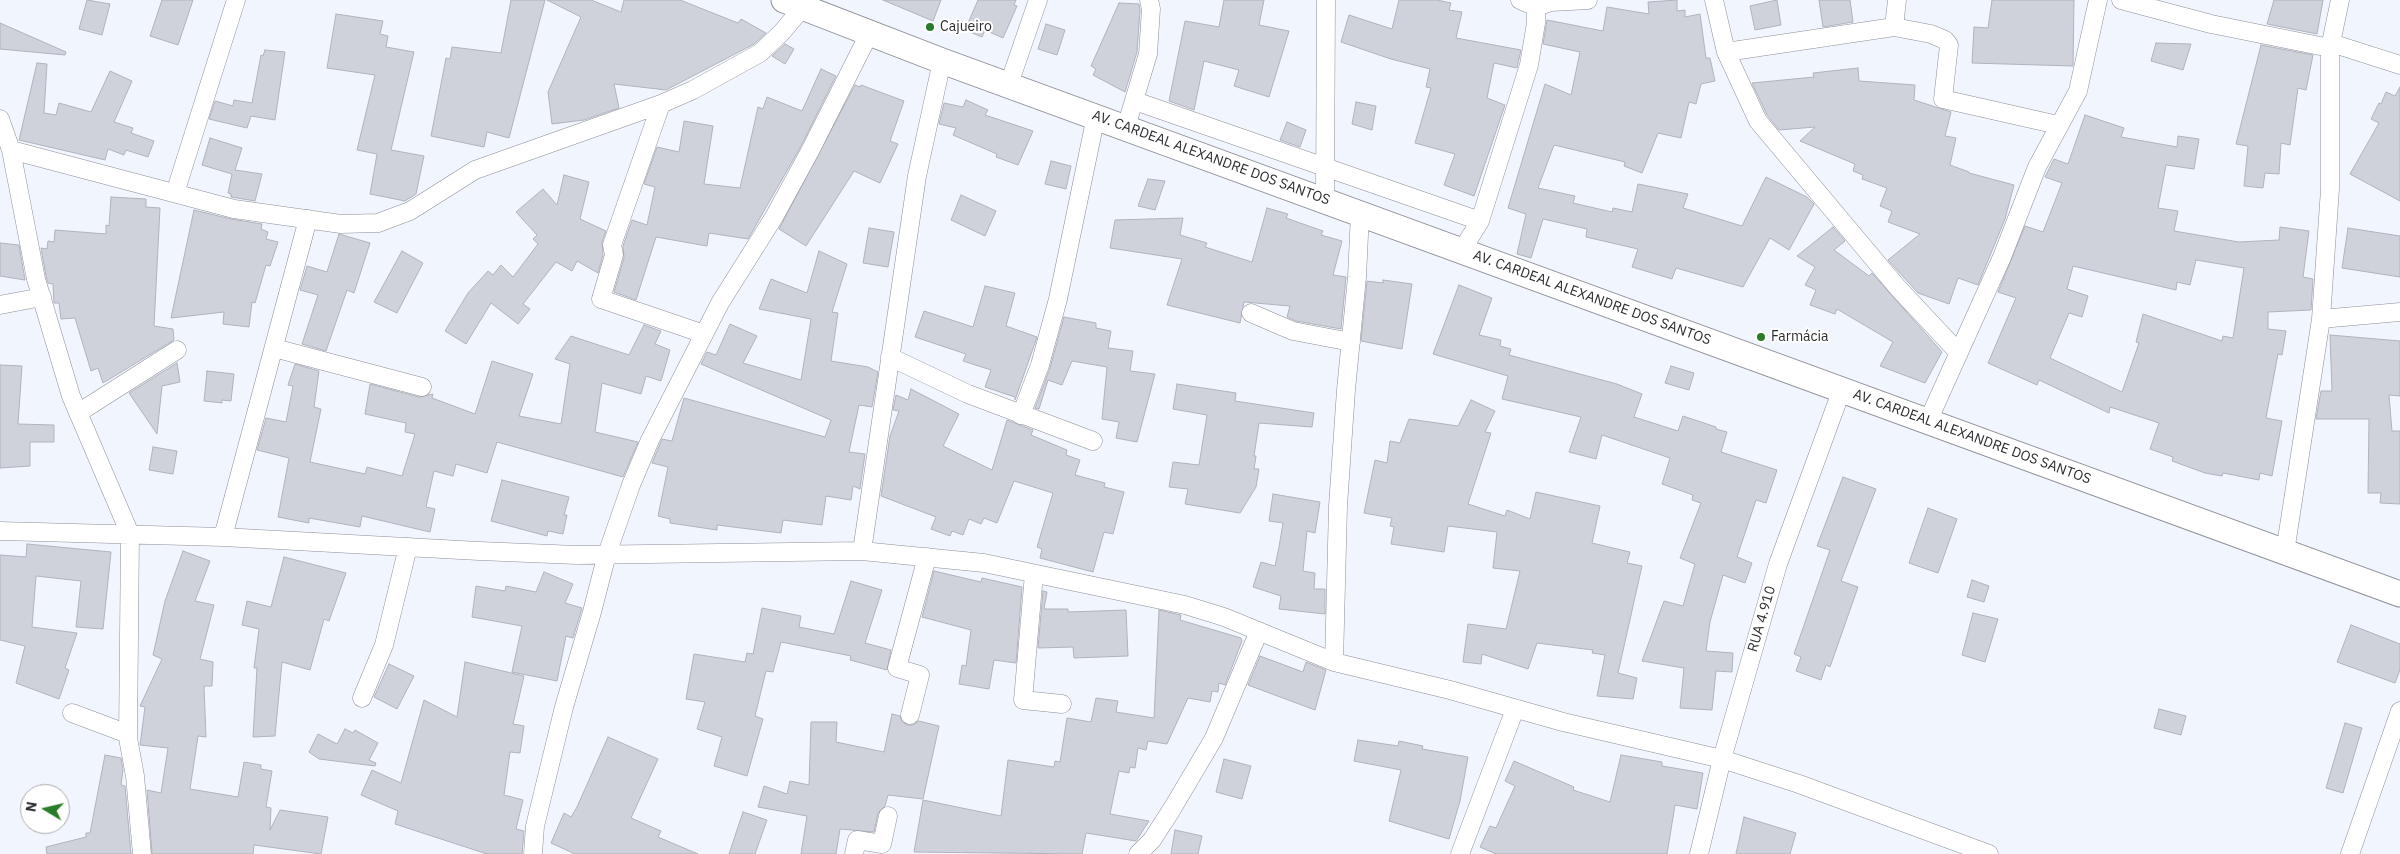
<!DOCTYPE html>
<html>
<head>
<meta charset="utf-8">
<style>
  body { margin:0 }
  #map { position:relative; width:2400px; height:854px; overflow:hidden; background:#f1f5fe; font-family:"IBM Plex Sans",sans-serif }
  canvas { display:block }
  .north { position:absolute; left:20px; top:784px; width:50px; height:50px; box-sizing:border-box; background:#fff; border:1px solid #ababac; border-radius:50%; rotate:279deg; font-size:14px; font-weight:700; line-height:20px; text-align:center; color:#2c2d30 }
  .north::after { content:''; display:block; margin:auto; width:18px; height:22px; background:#297c28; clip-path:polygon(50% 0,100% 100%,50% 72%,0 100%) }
</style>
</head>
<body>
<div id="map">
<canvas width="2400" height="854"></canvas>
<div class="north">N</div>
</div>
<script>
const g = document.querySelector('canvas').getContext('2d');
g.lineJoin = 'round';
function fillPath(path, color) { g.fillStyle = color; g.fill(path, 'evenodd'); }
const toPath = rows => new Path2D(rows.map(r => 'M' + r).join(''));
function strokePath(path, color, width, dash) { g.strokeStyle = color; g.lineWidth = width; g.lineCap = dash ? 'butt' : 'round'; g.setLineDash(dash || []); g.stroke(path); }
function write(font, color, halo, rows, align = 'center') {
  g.font = font + ' "IBM Plex Sans",sans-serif'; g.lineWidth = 4; g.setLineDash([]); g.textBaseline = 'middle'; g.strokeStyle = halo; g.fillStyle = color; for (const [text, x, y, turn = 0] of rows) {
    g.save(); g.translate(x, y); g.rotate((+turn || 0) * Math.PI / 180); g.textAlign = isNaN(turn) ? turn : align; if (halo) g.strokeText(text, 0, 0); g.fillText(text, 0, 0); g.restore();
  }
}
const building = toPath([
  [87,0,110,4,102,35,79,29,87,0],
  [162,0,193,0,178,45,150,36,162,0],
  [511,0,545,0,509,138,487,132,484,147,431,136,446,58,450,59,452,47,501,53,511,0],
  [547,0,591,0,621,12,624,0,680,0,738,23,741,19,766,33,754,44,666,90,614,84,619,108,584,120,552,124,548,92,581,17,547,0],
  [883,0,941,0,933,21,883,0],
  [978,0,1016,0,1014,5,1017,6,1003,38,985,30,982,37,965,30,978,0],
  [1224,0,1264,0,1259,25,1289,31,1269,97,1234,86,1239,70,1204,61,1194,110,1169,101,1185,21,1219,27,1224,0],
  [1399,0,1437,0,1451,3,1449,10,1462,12,1456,38,1521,50,1517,68,1494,63,1487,98,1505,105,1474,196,1444,185,1455,154,1415,143,1431,88,1426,87,1430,69,1391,59,1341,42,1349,15,1392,29,1399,0],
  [1677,0,1677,11,1685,10,1685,17,1700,14,1706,58,1710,58,1715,81,1701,84,1696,104,1689,102,1681,138,1658,133,1642,173,1624,166,1625,162,1554,145,1538,188,1575,196,1573,203,1612,212,1613,208,1632,212,1638,184,1688,194,1683,208,1742,226,1766,177,1807,197,1814,204,1789,250,1770,238,1743,287,1676,268,1672,279,1632,267,1638,249,1586,237,1587,229,1543,219,1531,258,1517,254,1526,214,1508,208,1545,84,1571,95,1580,52,1543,44,1547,20,1603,31,1607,7,1649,14,1648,2,1677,0],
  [1777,0,1781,25,1755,30,1750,6,1777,0],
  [1819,0,1850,0,1853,22,1823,27,1819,0],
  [1992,0,2074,0,2073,66,1972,63,1974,27,1988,28,1992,0],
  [2274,0,2323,0,2317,34,2267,24,2274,0],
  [1119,3,1139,4,1140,10,1137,52,1125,92,1093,75,1096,69,1091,66,1119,3],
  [336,14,383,21,380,34,388,36,386,47,414,52,391,150,424,156,416,194,405,201,370,194,377,154,357,150,375,75,327,68,336,14],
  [0,23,66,52,65,55,0,49,0,23],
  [1046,24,1065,30,1057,55,1038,49,1046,24],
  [2156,43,2191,44,2183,70,2151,61,2156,43],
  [785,44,794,49,785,64,772,56,785,44],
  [2261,45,2313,55,2306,90,2298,88,2290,145,2281,143,2279,174,2265,173,2263,188,2244,186,2248,146,2236,144,2261,45],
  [265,50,285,52,275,120,251,116,247,128,209,119,215,101,233,106,234,100,252,103,261,55,263,56,265,50],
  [37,63,47,64,44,113,56,115,59,103,91,112,110,71,132,81,114,122,133,128,131,133,154,141,148,157,126,150,124,155,108,149,105,160,19,140,37,63],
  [1858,68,1859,81,1915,85,1914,100,1951,112,1945,136,1956,138,1950,165,1969,172,1969,173,2014,185,2005,219,1978,285,1958,278,1949,304,1918,293,1888,260,1920,234,1888,222,1892,211,1880,206,1887,188,1862,179,1863,175,1853,171,1855,164,1800,141,1815,127,1779,130,1767,115,1752,83,1814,77,1813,73,1858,68],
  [821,69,836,76,801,146,748,239,709,233,707,246,656,237,636,300,614,292,624,258,623,246,632,220,647,225,655,187,644,184,657,147,679,152,684,121,713,126,704,184,740,188,758,107,763,109,767,97,802,111,821,69],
  [855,85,860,87,861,85,904,101,890,141,898,144,880,183,854,171,806,246,779,229,855,85],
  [2400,87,2400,201,2350,174,2379,123,2371,119,2379,103,2381,104,2386,92,2395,96,2400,87],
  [966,100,988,110,985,115,1033,131,1018,165,996,157,997,154,953,135,956,128,939,124,944,103,963,107,966,100],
  [1356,102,1376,106,1372,130,1352,124,1356,102],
  [2085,115,2124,128,2121,137,2177,147,2178,136,2199,139,2194,169,2166,165,2158,208,2178,211,2174,231,2239,242,2279,240,2280,227,2309,231,2303,277,2313,279,2311,310,2268,312,2268,329,2286,331,2282,355,2278,354,2266,418,2282,421,2272,476,2260,473,2259,480,2223,473,2222,476,2205,473,2172,461,2173,457,2150,449,2159,423,2110,407,2109,413,2039,380,2037,385,1988,363,2016,298,1998,292,2025,226,2043,232,2062,183,2045,177,2054,159,2068,164,2085,115],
  [2196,260,2244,268,2233,338,2223,336,2222,341,2143,314,2136,342,2139,343,2122,392,2050,358,2069,313,2082,317,2088,296,2067,289,2073,266,2176,290,2177,282,2190,285,2196,260],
  [1287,122,1306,130,1300,147,1280,140,1287,122],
  [210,138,242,148,235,170,262,174,255,201,231,197,231,194,228,193,232,174,202,165,210,138],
  [1051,161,1071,166,1066,189,1045,184,1051,161],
  [564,175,589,182,580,219,606,231,602,242,603,255,598,273,577,261,572,271,556,262,523,304,530,309,518,324,491,303,466,344,445,331,468,293,488,271,493,275,501,265,513,277,538,244,533,239,537,235,516,212,543,189,557,205,564,175],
  [1148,179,1165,181,1155,210,1138,206,1148,179],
  [961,195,996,211,985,236,951,220,961,195],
  [111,197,146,199,146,207,160,208,154,326,173,329,174,340,103,383,98,368,91,371,75,318,61,319,59,303,54,303,53,284,48,283,46,276,41,248,47,249,48,241,54,242,55,230,106,234,106,225,109,226,111,197],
  [1267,208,1288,214,1286,218,1323,231,1321,235,1342,241,1333,275,1346,277,1341,329,1296,321,1287,317,1290,306,1244,302,1240,323,1167,305,1182,259,1110,248,1115,220,1183,218,1180,235,1207,243,1205,247,1252,262,1267,208],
  [194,210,231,219,262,224,261,229,268,232,266,239,278,242,270,266,266,265,255,303,252,302,249,327,223,324,224,312,171,318,194,210],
  [1833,227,1845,241,1834,250,1869,276,1872,273,1942,352,1925,383,1880,366,1893,342,1837,309,1835,314,1810,305,1816,290,1805,285,1815,267,1797,256,1833,227],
  [869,228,894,232,888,267,863,263,869,228],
  [2348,228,2400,236,2400,277,2342,268,2348,228],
  [339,234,370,243,354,293,347,290,326,351,302,344,318,295,300,290,307,266,327,272,339,234],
  [0,243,19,245,25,280,0,276,0,243],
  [402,251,423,263,397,313,374,302,402,251],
  [819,251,847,264,832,312,838,313,831,361,868,367,878,372,872,407,859,405,849,452,865,454,860,489,853,486,851,500,826,496,822,525,783,520,781,533,717,525,717,530,670,523,670,519,658,516,668,467,652,463,662,439,672,441,684,398,825,437,831,420,701,364,707,352,716,355,730,324,757,336,743,363,801,380,811,319,759,309,771,279,807,293,819,251],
  [1383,280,1412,284,1402,349,1361,341,1367,281,1383,283,1383,280],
  [1459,285,1492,298,1479,335,1501,340,1500,346,1511,349,1509,355,1617,384,1642,394,1634,417,1678,431,1683,416,1716,427,1716,429,1727,432,1721,452,1777,470,1766,503,1756,500,1737,557,1752,563,1745,583,1723,575,1710,622,1706,651,1733,653,1732,672,1716,671,1712,710,1680,708,1684,668,1642,661,1664,601,1683,606,1695,564,1680,558,1701,503,1692,500,1693,495,1662,484,1670,458,1602,435,1596,459,1569,452,1581,417,1502,399,1508,376,1433,354,1459,285],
  [985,286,1015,293,1006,326,1037,337,1015,400,1015,397,985,387,991,370,963,361,966,354,915,337,924,311,973,327,985,286],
  [1064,317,1096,323,1096,328,1111,331,1108,348,1133,351,1130,371,1155,374,1137,442,1116,438,1119,422,1102,419,1107,367,1072,361,1062,385,1048,380,1039,409,1035,408,1050,368,1064,317],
  [644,325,661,331,655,344,670,350,661,381,646,376,641,394,602,383,595,432,638,442,623,477,497,442,487,473,456,464,453,476,434,471,426,507,435,509,430,532,362,516,360,527,309,518,309,523,278,517,289,458,257,450,266,418,286,422,293,386,288,385,295,364,319,371,314,407,321,409,310,462,365,474,367,467,402,476,415,434,405,432,406,423,365,414,370,384,419,397,433,394,432,398,475,414,492,361,533,374,519,416,561,424,570,364,555,359,571,336,629,355,644,325],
  [2330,335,2400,341,2400,396,2389,395,2392,431,2400,431,2400,504,2380,503,2381,493,2368,493,2369,419,2316,419,2321,391,2332,391,2330,335],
  [177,363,180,382,162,386,157,434,129,393,177,363],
  [0,365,22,366,18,424,54,425,54,442,30,442,30,466,0,468,0,365],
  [1671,366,1694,373,1689,390,1665,383,1671,366],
  [207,371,234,374,231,401,222,400,222,403,204,401,207,371],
  [1177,384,1236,393,1235,401,1314,413,1312,427,1259,423,1254,456,1256,456,1254,469,1259,469,1256,487,1240,513,1185,504,1188,489,1169,487,1173,462,1199,465,1207,415,1173,409,1177,384],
  [911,389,959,414,943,446,992,470,1007,420,1033,430,1031,435,1067,450,1066,455,1080,460,1075,475,1105,483,1104,487,1124,492,1113,534,1104,532,1093,572,1040,558,1042,549,1037,547,1053,493,1014,481,997,523,984,518,981,524,969,519,963,535,952,531,950,536,931,529,936,517,881,496,890,436,899,411,893,410,896,395,908,400,911,389],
  [1471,400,1495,411,1485,432,1491,433,1468,504,1505,516,1507,510,1530,519,1536,492,1600,506,1592,543,1630,552,1627,563,1642,566,1618,673,1637,678,1633,699,1597,696,1605,655,1592,653,1593,650,1537,643,1528,669,1482,654,1481,664,1463,662,1468,624,1506,629,1520,571,1493,568,1497,532,1448,526,1444,552,1391,544,1394,527,1390,526,1392,518,1364,513,1375,460,1387,463,1390,441,1400,443,1409,419,1458,426,1471,400],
  [153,447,177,451,173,474,149,470,153,447],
  [1843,477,1876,489,1841,581,1858,587,1830,667,1826,665,1821,680,1796,671,1801,657,1794,654,1830,550,1817,546,1843,477],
  [502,480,569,497,564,515,567,515,563,534,548,531,547,536,491,521,502,480],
  [1273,494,1320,502,1315,533,1307,531,1303,571,1315,573,1314,589,1325,589,1325,614,1279,609,1281,596,1253,587,1261,562,1275,566,1279,547,1283,523,1269,521,1273,494],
  [1928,508,1957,519,1938,573,1909,563,1928,508],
  [27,544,111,552,103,629,76,627,81,581,36,576,32,627,77,633,65,668,69,670,59,699,16,683,25,646,0,640,0,555,26,557,27,544],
  [183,551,210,561,195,601,214,605,200,659,213,662,212,686,204,686,206,737,198,736,190,789,238,797,244,762,261,765,261,769,272,771,266,807,271,808,270,830,280,810,328,817,321,854,254,845,253,854,152,854,147,790,161,793,168,748,140,745,145,707,140,706,162,659,153,655,165,601,183,551],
  [284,557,346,573,329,621,324,619,310,670,282,662,275,736,253,737,257,668,254,668,259,629,242,625,247,601,271,607,284,557],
  [934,571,981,582,982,578,1022,587,1016,663,994,660,989,689,959,684,962,665,966,666,971,630,922,617,934,571],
  [544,572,573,584,565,603,582,608,573,638,566,636,557,681,512,672,522,626,472,617,476,586,505,591,506,586,536,592,544,572],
  [1972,580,1989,586,1984,602,1967,597,1972,580],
  [851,581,882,590,865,643,891,650,887,670,850,660,851,656,781,642,773,672,766,671,755,716,763,719,747,776,714,766,722,737,697,729,705,702,686,699,694,654,745,662,747,653,753,654,762,608,801,616,799,627,834,634,851,581],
  [1043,591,1047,592,1044,609,1068,609,1068,612,1126,610,1128,656,1074,658,1073,647,1038,648,1043,591],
  [1159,610,1181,615,1180,620,1241,638,1242,641,1225,685,1219,683,1218,692,1212,691,1210,702,1188,698,1167,744,1148,741,1146,750,1138,748,1135,768,1130,767,1129,773,1119,771,1110,814,1149,821,1136,841,1086,833,1082,854,914,852,923,800,1001,816,1008,760,1054,767,1055,761,1060,762,1067,718,1091,722,1096,698,1118,701,1116,712,1154,718,1159,610],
  [1973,613,1998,619,1985,662,1962,655,1973,613],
  [2351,625,2400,644,2400,670,2395,683,2337,662,2351,625],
  [1260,656,1303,672,1306,662,1326,670,1315,710,1248,685,1260,656],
  [465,662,524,676,513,724,524,726,520,753,510,752,504,795,523,800,516,829,524,831,522,854,487,854,395,824,398,811,361,795,372,770,401,783,424,700,457,717,465,662],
  [389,664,414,676,397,709,374,697,389,664],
  [2159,709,2186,716,2181,735,2154,728,2159,709],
  [892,714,900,716,902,722,907,725,913,725,919,721,939,726,923,799,888,795,885,806,878,813,874,832,840,829,836,854,801,854,807,816,758,807,764,786,787,794,790,781,809,785,811,722,837,722,836,742,884,752,892,714],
  [2345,723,2362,728,2343,793,2326,788,2345,723],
  [345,729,353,733,355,730,378,743,369,760,376,763,375,766,319,759,309,752,318,734,337,744,345,729],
  [608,737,658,759,631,818,661,831,658,837,698,854,575,854,551,843,564,813,571,817,577,807,608,737],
  [1358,740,1398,746,1399,741,1423,746,1422,749,1468,757,1460,801,1449,839,1389,821,1401,770,1354,761,1358,740],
  [105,755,121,758,123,770,121,785,125,786,131,854,47,854,46,847,86,837,86,833,90,833,105,755],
  [1621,755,1662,762,1662,766,1703,773,1697,809,1675,805,1667,854,1496,854,1480,847,1490,826,1496,828,1515,786,1505,781,1514,761,1574,787,1573,790,1610,802,1621,755],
  [1224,759,1251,766,1242,799,1216,792,1224,759],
  [743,812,767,820,755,854,729,854,743,812],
  [1744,817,1796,833,1790,854,1736,854,1744,817],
  [1175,830,1202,836,1198,854,1171,854,1175,830]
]);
const street = toPath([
  [1520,0,1536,7],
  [1714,0,1726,52,1758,121,1898,288,1959,353],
  [2121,0,2211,24,2330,48],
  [1894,27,1897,0],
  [2331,43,2400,65],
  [1726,52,1894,27,1931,34,1945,40,1949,45,1943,99,2058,125],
  [1009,84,1038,0],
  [1135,101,1480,221],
  [661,104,612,245,614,255,601,299,704,334],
  [0,119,11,150,36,279,71,396,130,534,128,738,135,776,142,854],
  [1126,127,1148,54,1151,9,1149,0],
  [11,150,234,209,341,224,378,223,410,211,475,170,661,104,693,90,760,53,782,32,803,7],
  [175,193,236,0],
  [1325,200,1326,0],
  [1462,250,1480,221,1529,65,1536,23,1536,7,1551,2,1588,0],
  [0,305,42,297],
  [1251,313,1293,331,1351,342],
  [2321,319,2400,312],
  [274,348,422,387],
  [890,357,968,394,1093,441],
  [78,413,177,350],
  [1021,415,1040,365,1058,299,1096,116],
  [1928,421,2002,257,2037,167,2078,91,2098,0],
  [0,531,223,537,479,551,577,555,862,551,984,563,1185,605,1224,617,1334,662,1450,690,1563,722,1722,759,1799,784,1989,854],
  [223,537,308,219],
  [862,551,917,176,942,61],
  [2285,552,2321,319,2330,189,2330,48,2340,0],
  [1034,574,1023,700,1062,704],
  [1334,662,1338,506,1346,390,1357,277,1360,213],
  [362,698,384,645,408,547],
  [72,713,128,734],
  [910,715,920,675,897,668,927,557],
  [533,854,535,826,564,707,592,612,607,554,631,485,650,440,720,303,774,217,810,151,870,32],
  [854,854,857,840,882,844,888,816],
  [1138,854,1152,840,1172,809,1214,738,1259,631],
  [1460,854,1515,709],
  [1699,854,1722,759,1778,564,1842,389],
  [2350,854,2400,711]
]);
const secondary = toPath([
  [784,0,942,61,2400,594]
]);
const markers = [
  [930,27,5,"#297c28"],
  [1761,337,5,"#297c28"]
];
const poiNames = [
  ["Cajueiro",940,27],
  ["Farmácia",1771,337]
];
const streetNames = [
  ["AV. CARDEAL ALEXANDRE DOS SANTOS",1211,158,20],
  ["AV. CARDEAL ALEXANDRE DOS SANTOS",1592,298,20],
  ["AV. CARDEAL ALEXANDRE DOS SANTOS",1972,437,20],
  ["RUA 4.910",1762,619,-74]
];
fillPath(building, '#cfd1db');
strokePath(building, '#b0b3bc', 1);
strokePath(street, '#8d8f98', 19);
strokePath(secondary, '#8d8f98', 27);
strokePath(street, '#fff', 18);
strokePath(secondary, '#fff', 25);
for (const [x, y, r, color] of markers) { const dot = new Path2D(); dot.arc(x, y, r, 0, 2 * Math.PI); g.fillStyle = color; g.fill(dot); strokePath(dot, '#fff', 2); }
write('14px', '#2c2d30', '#fff', poiNames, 'left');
write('14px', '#2c2d30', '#fff', streetNames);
</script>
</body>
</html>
